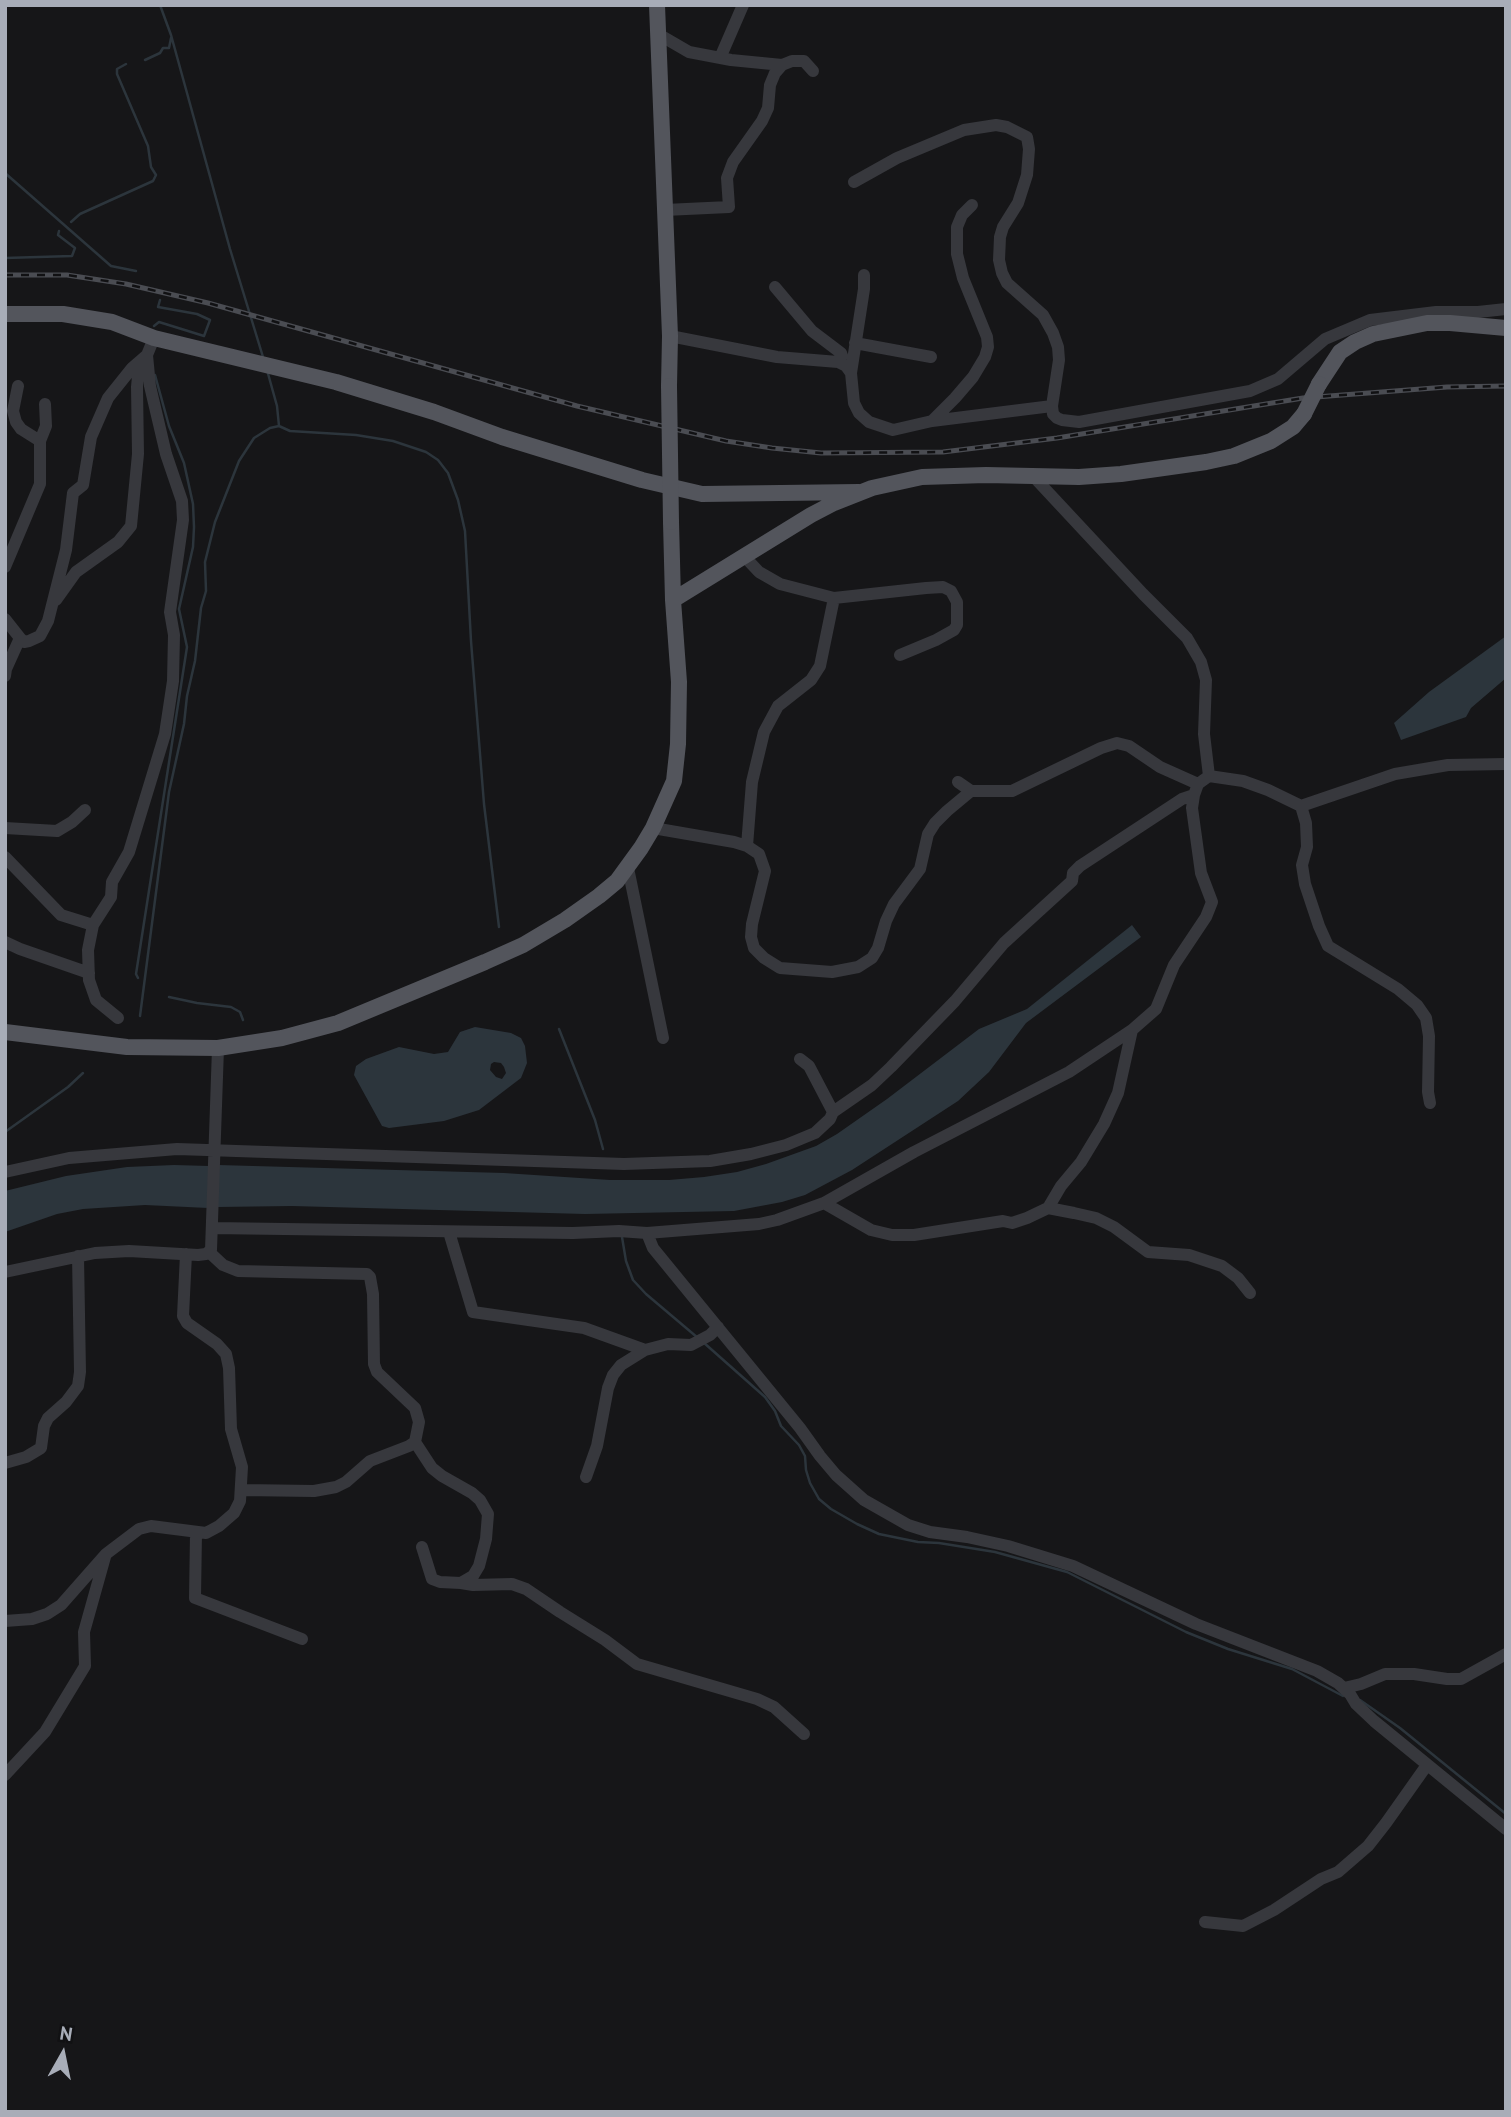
<!DOCTYPE html>
<html>
<head>
<meta charset="utf-8">
<style>
  body { margin:0 }
  #map { position:relative; width:1511px; height:2117px; overflow:hidden; background:#161618; font-family:"PT Sans",sans-serif }
  canvas { display:block }
  .frame { position:absolute; inset:0; border:7px solid #a8adb8; pointer-events:none }
  .north { position:absolute; left:28px; top:2019px; width:70px; height:70px; -webkit-text-stroke:5px #111113; paint-order:stroke; rotate:9deg; font-size:19px; font-weight:700; line-height:28px; text-align:center; color:#a8adb8 }
  .north::after { content:''; display:block; margin:auto; width:24px; height:32px; background:#a8adb8; clip-path:polygon(50% 0,100% 100%,50% 72%,0 100%) }
</style>
</head>
<body>
<div id="map">
<canvas width="1511" height="2117"></canvas>
<div class="frame"></div>
<div class="north">N</div>
</div>
<script>
const g = document.querySelector('canvas').getContext('2d');
g.lineJoin = 'round';
function fillPath(path, color) { g.fillStyle = color; g.fill(path, 'evenodd'); }
const toPath = rows => new Path2D(rows.map(r => 'M' + r).join(''));
function strokePath(path, color, width, dash) { g.strokeStyle = color; g.lineWidth = width; g.lineCap = dash ? 'butt' : 'round'; g.setLineDash(dash || []); g.stroke(path); }
const water = toPath([
  [1506,636,1506,678,1471,708,1466,717,1401,740,1394,723,1429,692],
  [1132,925,1141,937,1026,1023,989,1072,958,1101,852,1170,805,1195,782,1202,734,1211,585,1214,292,1206,218,1207,218,1165,504,1173,610,1180,669,1180,704,1177,737,1172,766,1164,816,1146,837,1134,887,1099,979,1029,1027,1009],
  [475,1027,511,1033,521,1038,525,1046,527,1063,521,1078,479,1110,444,1121,389,1128,382,1126,354,1075,356,1066,366,1059,399,1047,434,1054,448,1052,460,1032],
  [494,1062,501,1063,504,1067,506,1073,502,1079,496,1077,490,1070,491,1064],
  [174,1165,209,1166,208,1208,145,1205,83,1209,57,1214,5,1232,5,1191,66,1176,127,1167]
]);
const stream = toPath([
  [160,5,171,35,230,249,263,357],
  [145,60,160,53,163,48,169,48,171,38],
  [5,173,111,266,136,271],
  [71,222,80,214,153,181,156,175,151,167,148,146,117,74,117,69,126,64],
  [5,258,72,256,75,248,58,235,59,231],
  [154,326,159,322,204,336,210,320,197,314,158,307,160,300],
  [279,426,290,431,356,435,393,441,426,452,438,460,448,473,458,500,465,531,471,641,484,804,499,927],
  [138,978,136,974,187,647,179,609,193,547,194,527,193,504,184,463,169,426,155,375],
  [169,997,197,1003,231,1007,240,1012,243,1020],
  [140,1016,169,792,184,724,187,696,195,661,201,608,206,591,205,562,215,522,239,461,254,438,270,428,279,426,277,406,267,370],
  [559,1029,595,1120,603,1149],
  [5,1132,68,1087,83,1073],
  [622,1237,626,1261,633,1280,646,1294,698,1338],
  [703,1342,765,1397,775,1411,781,1426,799,1445,805,1456,806,1470,810,1483,819,1499,831,1509,857,1524,879,1534,918,1542,939,1543,995,1552,1067,1572,1186,1632,1228,1649,1292,1669,1343,1696],
  [1360,1700,1400,1728,1506,1814]
]);
const minor = toPath([
  [658,34,689,52,731,60,782,65],
  [720,58,743,5],
  [854,182,897,158,964,130,996,125,1007,127,1027,137,1029,149,1027,175,1018,203,1003,227,1000,237,999,260,1002,273,1007,283,1043,315,1053,333,1058,347,1059,360,1052,406,1053,414,1057,418,1062,420,1079,422,1250,391,1278,379,1325,339,1370,320,1436,312,1478,312,1506,309],
  [665,210,729,207,727,178,733,162,762,121,768,108,770,85,775,73,782,65,792,61,804,61,813,71],
  [775,287,812,331,841,353,842,356,838,362],
  [670,336,777,357,838,362,846,366,851,373,854,403,859,413,869,422,893,430,932,421,1052,406],
  [855,343,931,357],
  [851,373,864,289,864,275],
  [18,386,13,411,16,422,21,429,40,441],
  [932,421,955,398,973,377,985,357,988,347,987,337,963,278,957,254,957,227,962,215,972,205],
  [1033,476,1143,594,1187,638,1201,662,1206,680,1204,734,1209,776],
  [744,556,759,572,780,584,834,598,926,588,943,587,951,591,957,602,957,625,954,630,936,640,900,655],
  [5,567,40,484,40,441,46,426,45,404],
  [56,600,76,572,118,542,131,526,138,454,137,387,138,376,146,359],
  [5,619,20,638,6,669,5,676],
  [20,638,24,642,29,641,40,636,48,621,66,550,73,493,83,485,91,437,108,398,132,368,147,355],
  [958,782,971,791,1012,791,1101,748,1117,743,1129,746,1160,767,1198,784],
  [1301,806,1395,774,1448,765,1506,764],
  [5,828,57,831,72,822,85,810],
  [653,828,734,842,747,846,759,854,765,871,752,924,751,937,754,948,764,958,780,968,832,972,858,967,872,958,878,948,886,921,894,904,920,869,928,834,935,823,947,811,971,791],
  [747,846,752,782,764,732,778,706,811,680,820,666,834,598],
  [5,857,61,915,93,925],
  [628,868,663,1038],
  [5,942,20,949,89,973],
  [118,1018,96,1000,89,980,88,950,93,925,111,897,112,882,129,852,165,734,173,681,174,635,170,612,183,520,182,501,166,454,150,386,147,355,154,338],
  [833,1112,872,1085,891,1067,955,1001,1004,943,1072,881,1073,873,1080,866,1182,799,1194,795],
  [5,1172,69,1158,177,1149,624,1164,710,1161,751,1154,786,1145,815,1133,830,1119,833,1112,831,1108,809,1066,800,1059],
  [824,1203,871,1230,892,1235,914,1235,1003,1221,1012,1223,1027,1218,1048,1208,1074,1213,1096,1218,1114,1227,1148,1252,1189,1255,1222,1266,1238,1278,1250,1293],
  [1048,1208,1061,1186,1081,1162,1104,1124,1118,1093,1132,1030],
  [212,1228,573,1233,619,1231,647,1233,759,1224,777,1220,824,1203,914,1152,1069,1072,1132,1030,1156,1009,1174,965,1206,917,1212,902,1201,873,1192,808,1194,795,1198,784,1209,776,1243,781,1268,790,1301,806,1306,823,1307,847,1302,865,1305,884,1319,926,1328,946,1398,989,1417,1005,1426,1018,1429,1036,1428,1092,1430,1103],
  [449,1232,473,1312,584,1328,645,1350],
  [647,1233,653,1248,800,1428,820,1456,836,1475,864,1500,908,1525,930,1532,967,1537,1008,1546,1073,1566,1196,1624,1317,1671,1338,1683,1350,1694,1356,1704,1374,1721,1506,1829],
  [209,1252,223,1265,238,1271,367,1274,370,1277,373,1294,374,1364,377,1372,415,1408,419,1422,415,1442,409,1446,370,1461,346,1482,336,1487,314,1491,242,1490],
  [5,1272,95,1253,129,1251,198,1255,206,1254,211,1250,218,1048],
  [415,1442,432,1468,442,1476,472,1493,480,1500,488,1514,486,1539,479,1566,473,1576,461,1583,440,1582,432,1579,422,1547],
  [5,1463,26,1457,41,1448,44,1426,48,1418,66,1402,78,1386,80,1372,78,1256],
  [586,1477,597,1446,608,1388,613,1375,621,1365,645,1350,668,1344,691,1345,710,1335,718,1327],
  [196,1533,195,1598,302,1639],
  [461,1583,473,1585,512,1584,526,1589,560,1612,605,1640,637,1664,757,1699,774,1707,804,1734],
  [5,1621,32,1619,47,1614,61,1605,106,1554,139,1529,151,1526,206,1533,219,1526,234,1513,240,1501,242,1467,231,1429,229,1368,226,1354,217,1344,187,1323,183,1316,186,1254],
  [1344,1688,1361,1684,1385,1674,1414,1674,1447,1679,1461,1679,1506,1654],
  [5,1775,45,1732,85,1666,84,1632,105,1557],
  [1205,1922,1243,1926,1274,1910,1321,1879,1338,1872,1368,1846,1386,1823,1427,1765]
]);
const major = toPath([
  [657,5,670,336,669,386],
  [5,314,63,314,112,322,154,338,336,382,434,412,502,437,642,480,702,494,859,492],
  [1319,384,1340,352,1355,342,1373,334,1427,323,1450,323,1506,328],
  [673,600,811,515,834,503,872,488,922,477,986,475,1079,477,1121,474,1206,462,1234,456,1271,441,1293,427,1304,414],
  [5,1032,127,1047,218,1048,282,1038,338,1023,485,962,523,945,565,920,599,896,617,881,641,848,653,828,674,781,678,744,679,682,673,600,671,522]
]);
const rail = toPath([
  [5,275,67,275,126,284,208,303,577,406,726,441,772,448,821,453,943,452,1057,438,1303,398,1447,387,1506,386]
]);
const majorBridge = toPath([
  [669,386,671,522],
  [1304,414,1319,384]
]);
fillPath(water, '#2c353c');
strokePath(stream, '#2c353c', 2.5);
strokePath(minor, '#37383d', 12);
strokePath(major, '#53555c', 16);
strokePath(rail, '#4a4c52', 5);
strokePath(rail, '#111113', 2.5, [8]);
strokePath(majorBridge, '#53555c', 16);
</script>
</body>
</html>
